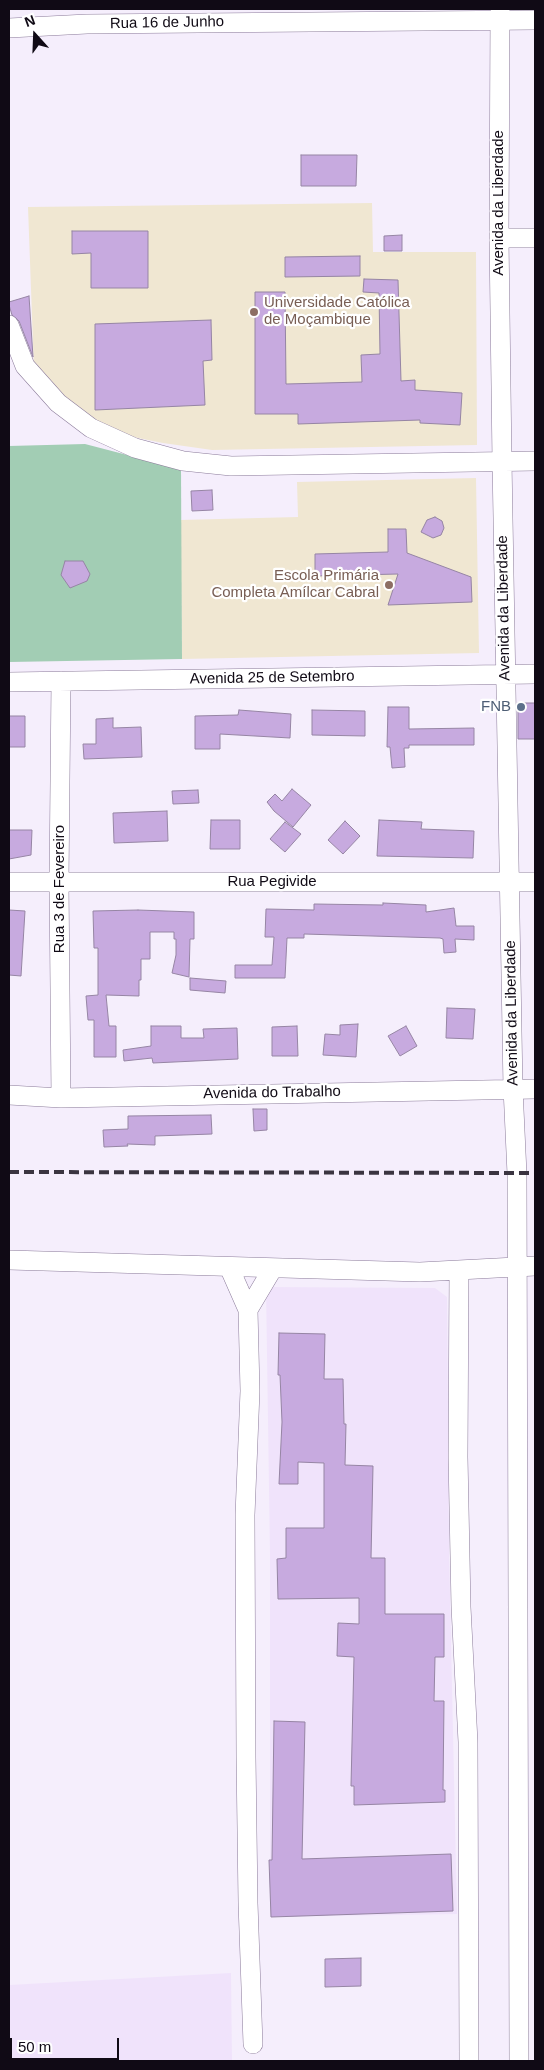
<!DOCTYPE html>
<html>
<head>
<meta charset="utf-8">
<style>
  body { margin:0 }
  #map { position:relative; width:544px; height:2070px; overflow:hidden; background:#f5eefc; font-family:Helvetica,sans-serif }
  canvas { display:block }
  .frame { position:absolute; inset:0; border:10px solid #100a15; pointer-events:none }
  .north { position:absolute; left:10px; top:10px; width:50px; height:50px; -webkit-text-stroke:4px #fff; paint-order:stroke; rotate:340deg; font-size:14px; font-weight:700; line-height:20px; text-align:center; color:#100a15 }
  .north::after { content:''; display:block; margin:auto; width:18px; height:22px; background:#100a15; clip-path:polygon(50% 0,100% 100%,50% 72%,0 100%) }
  .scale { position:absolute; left:10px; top:2038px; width:109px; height:22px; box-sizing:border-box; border:2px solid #100a15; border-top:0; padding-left:6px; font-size:15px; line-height:18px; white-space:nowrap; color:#100a15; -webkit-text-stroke:4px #fff; paint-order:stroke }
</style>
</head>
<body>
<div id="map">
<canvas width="544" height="2070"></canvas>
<div class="frame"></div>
<div class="north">N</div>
<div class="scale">50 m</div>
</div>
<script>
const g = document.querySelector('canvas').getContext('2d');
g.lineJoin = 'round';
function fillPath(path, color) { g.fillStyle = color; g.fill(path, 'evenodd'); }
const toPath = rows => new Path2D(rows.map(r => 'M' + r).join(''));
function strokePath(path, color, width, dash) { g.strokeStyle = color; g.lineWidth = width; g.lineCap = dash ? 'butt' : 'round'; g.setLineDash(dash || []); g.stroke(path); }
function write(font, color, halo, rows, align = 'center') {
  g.font = font + ' Helvetica,sans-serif'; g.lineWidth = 4.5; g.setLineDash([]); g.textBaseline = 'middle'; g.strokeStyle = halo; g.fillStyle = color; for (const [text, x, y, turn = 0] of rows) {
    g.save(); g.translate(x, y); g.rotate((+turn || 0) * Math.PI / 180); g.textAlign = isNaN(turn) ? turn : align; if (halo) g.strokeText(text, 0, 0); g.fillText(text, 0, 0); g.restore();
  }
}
const built = toPath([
  [266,1287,435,1288,447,1297,449,1550,457,1914,270,1917,270,1554],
  [231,1973,232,2061,9,2061,9,1985]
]);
const education = toPath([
  [372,203,373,252,476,252,477,445,212,450,163,443,103,431,34,371,28,207],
  [476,478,479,653,182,659,180,520,298,517,297,482]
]);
const green = toPath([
  [85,444,181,469,182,659,9,662,9,446]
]);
const building = toPath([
  [301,155,357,155,356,186,301,186,301,155],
  [72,231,148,231,148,288,91,288,91,253,72,254,72,231],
  [402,235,402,251,384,251,384,236,402,235],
  [360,256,360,276,285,277,285,257,360,256],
  [364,279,398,280,401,381,415,380,415,390,462,393,460,425,420,423,420,420,298,424,298,414,255,414,255,292,285,292,286,384,362,382,361,355,380,354,379,293,363,292,364,279],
  [29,296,33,357,19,321,12,315,9,305,9,302,29,296],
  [211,320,212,360,203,361,205,405,95,410,95,324,211,320],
  [212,490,213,510,192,511,191,491,212,490],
  [435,517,442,521,444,528,441,535,433,538,421,532,427,520,435,517],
  [388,529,406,529,407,553,471,577,472,602,388,605,398,574,315,576,315,554,388,552,388,529],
  [65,561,83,561,90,574,87,581,70,588,61,575,65,561],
  [518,703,535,703,535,739,518,739,518,703],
  [388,707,409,707,409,729,474,728,474,745,409,745,409,748,404,748,405,767,392,768,390,747,387,747,388,707],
  [239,710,291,714,290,738,220,734,220,749,195,749,195,716,238,715,239,710],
  [312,710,365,711,365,736,312,735,312,710],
  [9,716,25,716,25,747,9,747,9,716],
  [113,718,113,728,141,727,142,757,84,759,83,744,96,744,96,719,113,718],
  [292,789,311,805,293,827,274,811,267,802,275,794,282,801,292,789],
  [198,790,199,803,173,804,172,791,198,790],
  [167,811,168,841,114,843,113,813,167,811],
  [211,820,240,820,240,849,210,849,211,820],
  [379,820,422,822,421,829,474,831,473,858,377,856,379,820],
  [345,821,360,836,343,854,328,840,345,821],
  [285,822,301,834,285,852,270,839,285,822],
  [9,830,32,830,31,855,9,859,9,830],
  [383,903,426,905,426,912,454,908,456,926,474,926,474,940,455,939,456,952,444,953,443,939,440,938,304,934,304,938,287,938,285,978,235,978,235,965,272,965,274,937,265,937,266,909,314,910,314,904,383,905,383,903],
  [9,910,25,911,21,976,9,975,9,910],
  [138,910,194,912,194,939,190,939,189,977,172,973,176,955,176,939,174,939,174,932,150,932,150,959,141,959,141,980,139,980,139,996,106,995,109,1026,116,1026,116,1057,94,1057,94,1020,88,1020,86,996,98,995,98,948,94,948,93,911,138,910],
  [190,978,226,981,225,993,190,990,190,978],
  [447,1008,475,1009,473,1039,446,1038,447,1008],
  [358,1024,356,1057,323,1055,325,1034,340,1035,340,1025,358,1024],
  [151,1026,181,1026,181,1038,204,1038,203,1029,237,1028,238,1059,153,1063,152,1058,124,1061,123,1050,151,1046,151,1026],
  [297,1026,298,1056,272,1056,272,1027,297,1026],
  [406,1026,417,1046,400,1056,388,1036,406,1026],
  [253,1109,267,1109,267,1130,254,1131,253,1109],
  [211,1115,212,1134,155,1136,155,1145,127,1144,128,1146,104,1147,103,1130,128,1129,128,1116,211,1115],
  [279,1333,325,1334,324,1379,343,1379,344,1424,346,1424,345,1465,373,1466,371,1558,385,1558,385,1614,444,1614,444,1657,435,1657,434,1701,444,1701,443,1790,445,1790,445,1802,354,1805,354,1786,351,1786,354,1657,337,1656,338,1623,359,1624,359,1598,278,1599,277,1559,286,1558,286,1528,324,1528,324,1463,298,1462,298,1484,279,1484,282,1422,280,1375,278,1375,279,1333],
  [274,1721,305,1722,302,1859,451,1854,453,1911,271,1917,269,1860,272,1860,274,1721],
  [361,1958,361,1986,325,1987,325,1959,361,1958]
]);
const minor = toPath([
  [500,9,499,238,502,461,513,1088,517,1174,519,2061],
  [9,28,87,24,535,20],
  [499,238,535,238],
  [9,325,25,366,58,403,91,428,135,448,183,461,231,466,535,461],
  [9,682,535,674],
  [9,882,535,882],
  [9,1095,61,1098,535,1089],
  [61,1098,59,882,61,681],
  [9,1260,420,1272,535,1266],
  [229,1267,248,1310,250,1391,245,1515,246,1757,248,1903,253,2044],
  [459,1270,458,1457,461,1607,468,1742,469,2061],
  [248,1310,273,1268]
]);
const rail = toPath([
  [9,1172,535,1173]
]);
const markers = [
  [254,312,5,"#8d6e63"],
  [389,585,5,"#8d6e63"],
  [521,707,5,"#5c6f8a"]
];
const streetNames = [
  ["Rua 16 de Junho",167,23,-1],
  ["Avenida da Liberdade",499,203,-90],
  ["Avenida da Liberdade",504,608,-91],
  ["Avenida 25 de Setembro",272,678,-1],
  ["Rua Pegivide",272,882],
  ["Rua 3 de Fevereiro",60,889,-90],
  ["Avenida da Liberdade",512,1013,-91],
  ["Avenida do Trabalho",272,1093,-1]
];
const educationNames = [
  ["Universidade Católica",264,303],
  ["de Moçambique",264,320],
  ["Escola Primária",379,576,"right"],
  ["Completa Amílcar Cabral",379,593,"right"]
];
const serviceNames = [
  ["FNB",511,707]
];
fillPath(built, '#f0e3fb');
fillPath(education, '#f0e7d2');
fillPath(green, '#a2cdb4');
fillPath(building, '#c7aadf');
strokePath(building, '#9685a4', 1);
strokePath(minor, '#8b7b9a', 20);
strokePath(minor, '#fff', 19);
strokePath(rail, '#3a3440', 4, [10, 5]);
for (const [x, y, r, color] of markers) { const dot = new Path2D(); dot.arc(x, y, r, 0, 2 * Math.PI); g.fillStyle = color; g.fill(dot); strokePath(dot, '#fff', 2); }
write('15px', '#100a15', '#fff', streetNames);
write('15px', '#785e54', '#fff', educationNames, 'left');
write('15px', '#4e5e75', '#fff', serviceNames, 'right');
</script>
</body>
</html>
